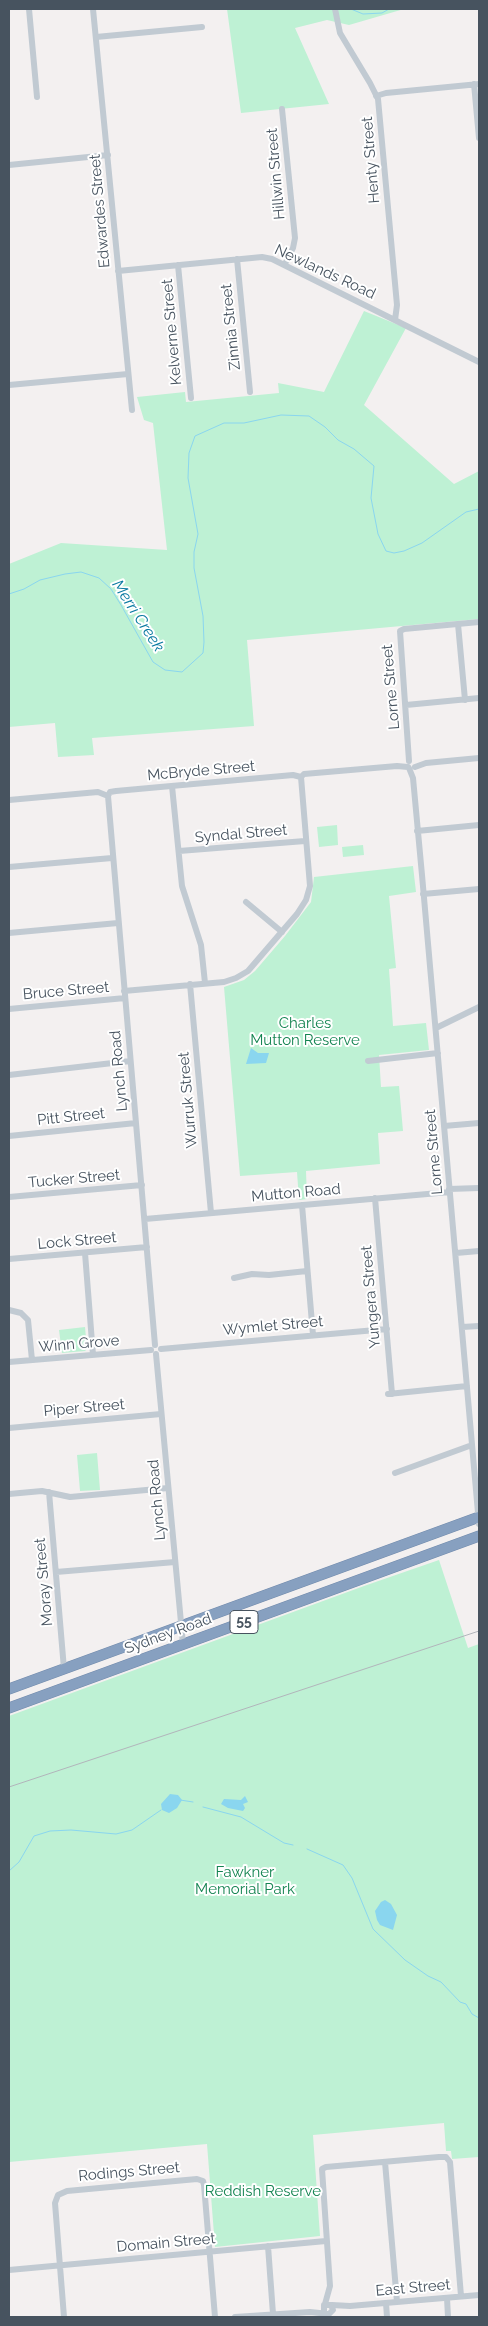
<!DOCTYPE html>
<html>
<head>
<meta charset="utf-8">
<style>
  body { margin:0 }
  #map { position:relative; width:488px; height:2326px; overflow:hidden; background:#f3f0f0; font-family:Raleway,sans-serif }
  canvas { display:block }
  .frame { position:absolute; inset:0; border:10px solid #47535f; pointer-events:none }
</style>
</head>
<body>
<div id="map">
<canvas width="488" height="2326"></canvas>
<div class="frame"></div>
</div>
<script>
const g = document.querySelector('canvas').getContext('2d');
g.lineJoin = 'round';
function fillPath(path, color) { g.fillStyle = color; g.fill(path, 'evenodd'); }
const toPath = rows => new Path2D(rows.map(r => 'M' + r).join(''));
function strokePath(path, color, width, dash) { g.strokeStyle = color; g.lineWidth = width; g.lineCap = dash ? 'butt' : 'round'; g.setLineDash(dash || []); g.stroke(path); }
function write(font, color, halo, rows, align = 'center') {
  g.font = font + ' Raleway,sans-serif'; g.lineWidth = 4; g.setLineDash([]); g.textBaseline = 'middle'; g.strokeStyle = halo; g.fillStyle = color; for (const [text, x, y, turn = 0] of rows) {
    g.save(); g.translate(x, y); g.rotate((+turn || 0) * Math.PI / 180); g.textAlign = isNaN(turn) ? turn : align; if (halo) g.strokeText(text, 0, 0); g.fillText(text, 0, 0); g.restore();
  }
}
const green = toPath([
  [227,9,404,9,349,25,327,20,295,28,329,104,241,113],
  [364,311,406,328,364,405,454,484,479,471,479,619,247,640,254,726,92,738,94,755,58,757,55,723,9,727,9,564,61,543,167,550,153,423,144,420,137,397,185,392,186,402,279,393,278,383,324,392],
  [337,825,338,845,319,847,317,827],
  [363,845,364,855,343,857,342,847],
  [413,866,416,892,389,896,396,968,389,969,393,1026,426,1023,429,1050,379,1055,381,1087,399,1086,403,1131,378,1133,380,1164,306,1171,307,1199,299,1200,297,1172,240,1176,224,987,244,980,255,971,285,936,311,902,314,877],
  [85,1327,87,1349,85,1351,62,1353,59,1330],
  [97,1453,100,1490,80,1491,77,1455],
  [439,1560,468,1648,479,1644,479,2157,452,2159,451,2151,446,2151,444,2123,313,2135,320,2236,215,2247,207,2144,9,2162,9,1716,364,1586]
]);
const water = toPath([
  [251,1048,258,1053,269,1053,266,1063,246,1064],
  [170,1794,178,1795,182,1800,177,1808,169,1813,162,1810,161,1804],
  [245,1796,248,1802,243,1804,245,1808,243,1811,228,1808,221,1804,224,1799,241,1800],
  [385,1900,391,1904,397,1915,393,1930,380,1925,377,1920,375,1911,381,1902]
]);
const stream = toPath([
  [351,9,363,14,382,13,389,9],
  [9,594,24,589,40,580,65,574,81,572,99,578,111,589,121,605,153,662,165,670,182,672,203,653,204,642,203,616,194,568,194,552,198,534,188,478,189,453,195,436,224,423,244,423,281,415,309,416,325,427,338,440,354,449,374,466,371,498,378,534,386,551,394,553,404,551,422,543,466,512,479,509],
  [180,1800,193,1802],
  [203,1807,241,1817,284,1843,293,1845],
  [307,1849,343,1865,352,1878,373,1929,405,1960,428,1976,441,1982,460,2002,466,2004,472,2014,479,2018],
  [9,1871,19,1862,34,1836,50,1831,71,1830,116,1834,132,1830,161,1810]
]);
const minor = toPath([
  [29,9,37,97],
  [93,9,132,410],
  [335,9,340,33,370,83,378,99,397,305,395,320],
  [96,37,202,27],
  [474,84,479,138],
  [376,96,386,93,479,84],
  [282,109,295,238,293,248,285,264],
  [9,165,108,155],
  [237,259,250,392],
  [178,265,191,398],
  [118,271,262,257,272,259,479,362],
  [9,385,128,374],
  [458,624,465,700],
  [406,705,479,698],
  [409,761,400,631,404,629,479,622],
  [415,767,426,763,479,758],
  [409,768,413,778,422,875,479,1524],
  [172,786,182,886,201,945,205,983],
  [108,796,155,1345],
  [9,800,98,792,108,796,110,792,116,791,293,775,301,777,304,774,397,766,408,767],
  [417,831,479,825],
  [179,851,305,841],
  [9,867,112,858],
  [423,894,479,889],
  [246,902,282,932],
  [9,933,118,923],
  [190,984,211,1213],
  [124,991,224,982,236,978,248,971,297,914,306,900,310,886,301,777],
  [9,1009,125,998],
  [436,1028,479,1007],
  [368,1061,438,1053],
  [9,1075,130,1061],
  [444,1126,479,1123],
  [9,1136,136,1123],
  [449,1189,479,1188],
  [9,1197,142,1185],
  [375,1198,392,1394],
  [302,1205,313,1335],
  [145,1219,450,1192],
  [85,1253,93,1355],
  [456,1253,479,1251],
  [9,1259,147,1247],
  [234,1278,252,1274,269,1275,307,1271],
  [9,1310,21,1313,28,1320,32,1360],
  [462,1327,479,1326],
  [161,1349,387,1329],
  [156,1354,183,1644],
  [9,1362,151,1350],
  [388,1394,467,1386],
  [9,1428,161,1414],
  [395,1473,472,1445],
  [49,1492,64,1669],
  [9,1494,42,1491,70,1497,168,1488],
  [56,1572,175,1562],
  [385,2162,397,2302],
  [268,2246,273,2314],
  [9,2270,326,2241],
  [447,2298,448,2317],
  [386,2303,387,2317],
  [325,2304,330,2286,322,2169,326,2167,439,2157,446,2157,450,2162,461,2296],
  [332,2305,350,2306,479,2295],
  [64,2317,55,2203,58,2195,67,2191,197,2179,203,2181,204,2185,215,2317],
  [235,2317,310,2312,329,2314,333,2310,331,2305,324,2305,324,2312]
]);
const highway = toPath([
  [9,1689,479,1517],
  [9,1708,479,1536]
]);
const rail = toPath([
  [9,1787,479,1631]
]);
const shields = [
  [244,1622,28]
];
const shieldNames = [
  ["55",244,1622]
];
const streetNames = [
  ["Henty Street",371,160,-95],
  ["Hillwin Street",276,174,-95],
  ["Edwardes Street",100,211,-95],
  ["Newlands Road",325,272,25],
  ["Zinnia Street",231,327,-96],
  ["Kelverne Street",172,332,-95],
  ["Lorne Street",391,687,-95],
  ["McBryde Street",201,771,-5],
  ["Syndal Street",241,834,-5],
  ["Bruce Street",66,991,-5],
  ["Lynch Road",119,1071,-95],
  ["Wurruk Street",188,1100,-95],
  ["Pitt Street",71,1117,-6],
  ["Lorne Street",434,1152,-95],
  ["Tucker Street",74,1179,-5],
  ["Mutton Road",296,1193,-5],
  ["Lock Street",77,1241,-5],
  ["Yungera Street",371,1297,-95],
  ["Wymlet Street",273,1326,-5],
  ["Winn Grove",79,1344,-5],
  ["Piper Street",84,1408,-5],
  ["Lynch Road",157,1500,-95],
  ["Moray Street",44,1582,-95],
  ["Sydney Road",168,1634,-20],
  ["Rodings Street",129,2172,-5],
  ["Domain Street",166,2243,-5],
  ["East Street",413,2288,-5]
];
const parkNames = [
  ["Charles",305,1023],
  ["Mutton Reserve",305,1040],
  ["Fawkner",245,1872],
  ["Memorial Park",245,1889],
  ["Reddish Reserve",263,2191]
];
const waterNames = [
  ["Merri Creek",138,616,57]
];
fillPath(green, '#bef1d4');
fillPath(water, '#8ad6ef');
strokePath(stream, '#8ad6ef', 1);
strokePath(highway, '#728bac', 11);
strokePath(minor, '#c1cad2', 6);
strokePath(highway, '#87a0c0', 10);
strokePath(rail, '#b2b5bb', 1);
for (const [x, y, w] of shields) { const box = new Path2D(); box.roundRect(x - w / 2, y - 11.5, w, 23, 4); g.fillStyle = '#fff'; g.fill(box); strokePath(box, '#47535f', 1); }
write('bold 14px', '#47535f', null, shieldNames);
write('15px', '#47535f', '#fff', streetNames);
write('15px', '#148451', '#fff', parkNames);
write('italic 16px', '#097aa1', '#fff', waterNames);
</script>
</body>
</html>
